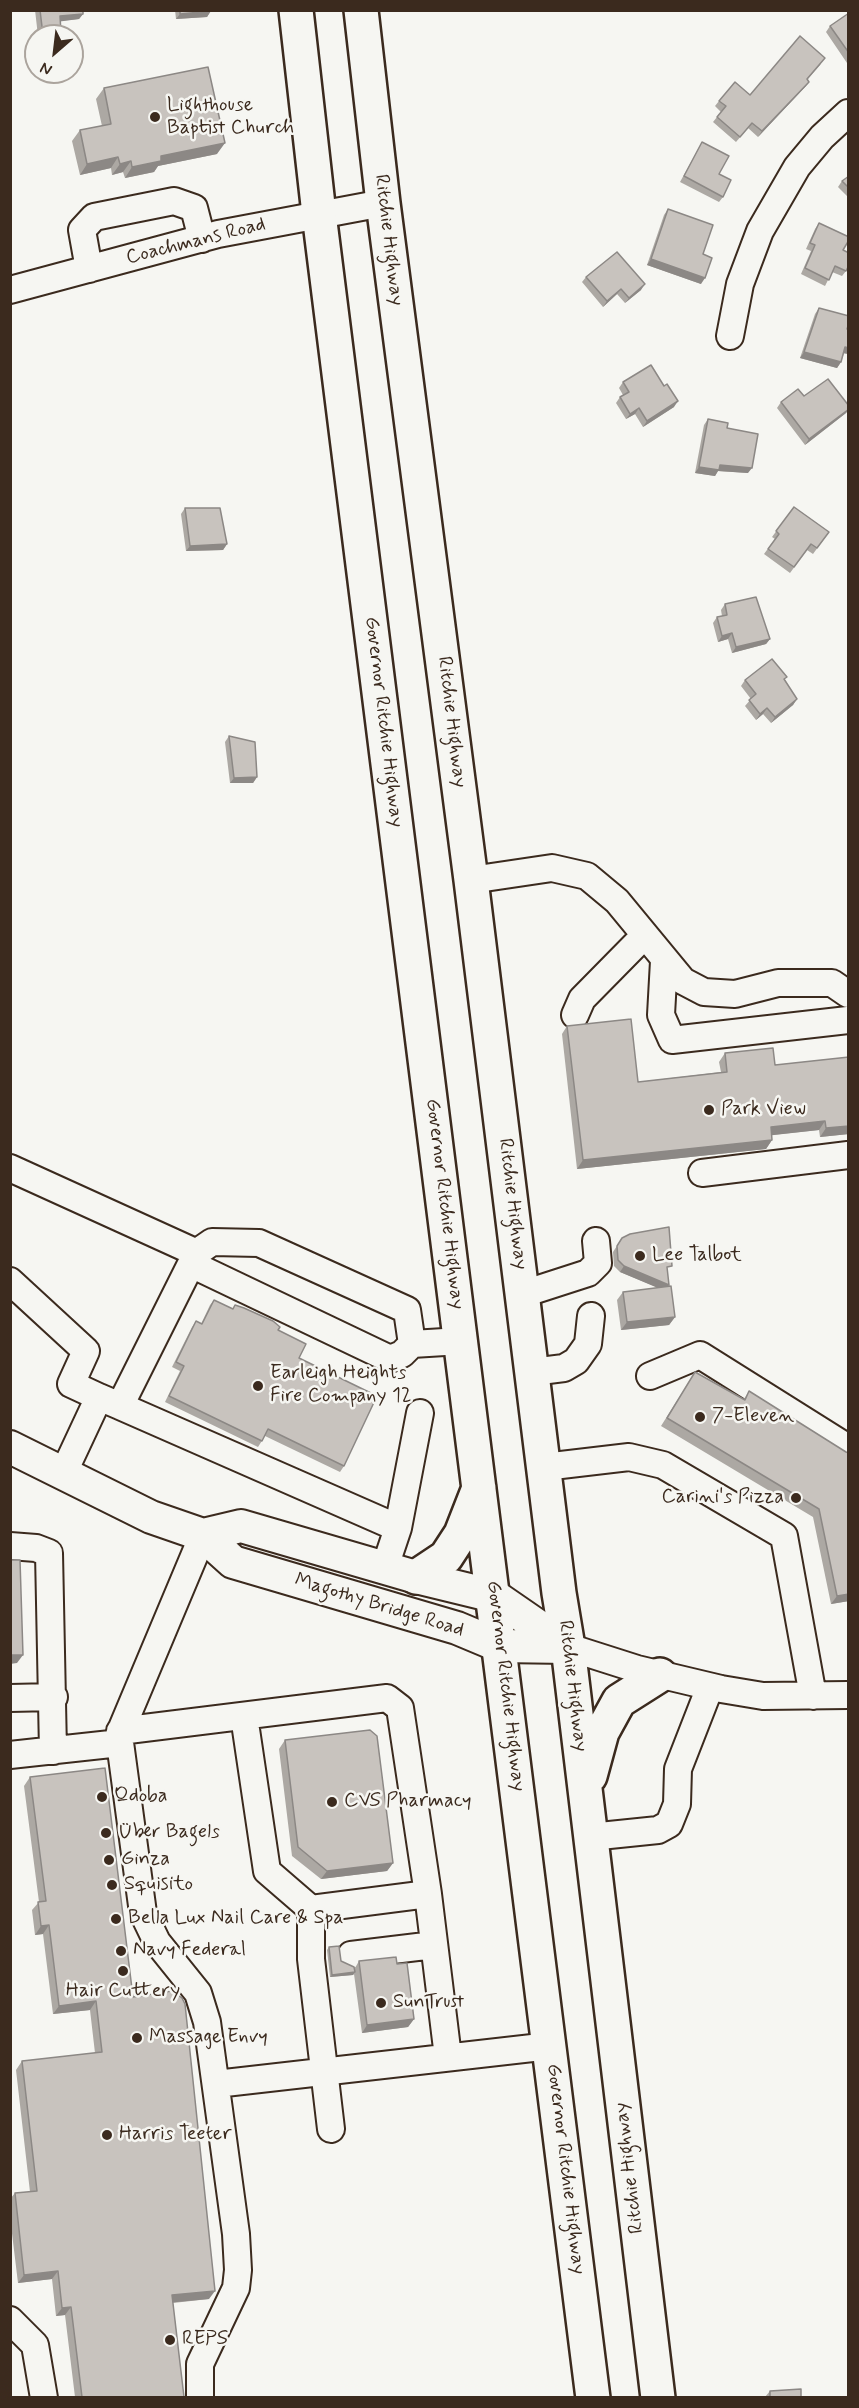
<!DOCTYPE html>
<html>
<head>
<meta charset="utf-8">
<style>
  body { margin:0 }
  #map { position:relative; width:859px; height:2408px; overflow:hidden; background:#f6f6f2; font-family:Mynerve,sans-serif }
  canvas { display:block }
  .frame { position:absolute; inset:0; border:12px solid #3b2a1e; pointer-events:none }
  .north { position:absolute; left:24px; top:24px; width:60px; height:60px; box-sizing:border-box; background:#f6f6f2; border:2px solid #aba49d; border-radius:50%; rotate:208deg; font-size:16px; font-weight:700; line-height:24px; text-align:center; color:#3b2a1e }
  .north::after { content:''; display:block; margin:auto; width:21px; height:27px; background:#3b2a1e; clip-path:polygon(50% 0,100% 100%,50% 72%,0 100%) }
</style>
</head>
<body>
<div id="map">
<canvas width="859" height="2408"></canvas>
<div class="frame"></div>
<div class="north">N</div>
</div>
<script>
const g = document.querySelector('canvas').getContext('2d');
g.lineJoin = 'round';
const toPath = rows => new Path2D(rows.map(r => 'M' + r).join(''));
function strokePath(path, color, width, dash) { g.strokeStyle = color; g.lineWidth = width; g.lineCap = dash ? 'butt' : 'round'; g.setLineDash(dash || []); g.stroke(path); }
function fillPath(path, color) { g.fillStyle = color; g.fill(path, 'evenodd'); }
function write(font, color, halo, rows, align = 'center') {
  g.font = font + ' Mynerve,sans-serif'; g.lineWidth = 5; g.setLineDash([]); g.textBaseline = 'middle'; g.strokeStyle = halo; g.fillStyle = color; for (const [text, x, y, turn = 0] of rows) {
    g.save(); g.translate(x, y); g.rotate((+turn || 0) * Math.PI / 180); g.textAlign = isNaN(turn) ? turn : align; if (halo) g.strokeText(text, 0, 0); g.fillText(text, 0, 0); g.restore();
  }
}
const minor = toPath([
  [89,269,82,230,94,217,174,201,194,208,202,239],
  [10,290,218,234,383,203],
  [730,336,740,284,760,231,797,167,822,137,848,113],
  [471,880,552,868,587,876,617,901,683,981,704,992,735,994,778,983,832,983,848,994],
  [664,961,661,1015,672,1040,848,1020],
  [575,1015,582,999,644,936],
  [10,1168,197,1253],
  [702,1173,848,1155],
  [10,1281,86,1351,71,1384,99,1397],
  [523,1294,588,1273,598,1263,596,1241],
  [412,1344,461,1341],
  [532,1372,564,1368,576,1361,588,1344,591,1316],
  [650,1376,700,1355,848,1448],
  [120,1406,398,1528,385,1567],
  [544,1467,629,1457,663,1465,784,1536,813,1696],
  [63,1474,99,1397,120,1406,191,1264,199,1251,212,1242,259,1243,407,1310,412,1344,402,1354,390,1359,191,1264],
  [398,1528,420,1413],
  [10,1546,36,1548,49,1553,53,1751],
  [568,1647,637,1669,721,1689,763,1696,848,1695],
  [10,1698,54,1697],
  [244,1716,267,1871,311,1909,311,1959,331,2129],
  [120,1731,387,1698,400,1708,428,1894,448,2057],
  [10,1755,120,1743],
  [590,1837,658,1830,669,1824,677,1804,678,1769,710,1687],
  [311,1909,428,1894],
  [351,1955,434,1945],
  [216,2084,550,2046],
  [10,2320,35,2345,44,2398],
  [200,2398,200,2364,236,2288,238,2270,236,2234,207,2022,198,1993,157,1942,143,1913,119,1735,203,1535]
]);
const major = toPath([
  [10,1447,151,1517,203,1535,233,1562,457,1628,500,1646,568,1647],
  [203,1535,241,1526,416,1577,494,1596,568,1647]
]);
const highway = toPath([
  [296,10,319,214,593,2398],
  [361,10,383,203,471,880,559,1593,568,1647,658,2398],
  [416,1577,446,1557,461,1534,479,1488],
  [590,1776,602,1732,619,1701,660,1675]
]);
const wall = toPath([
  [35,10,83,10,83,14,79,19,60,21,59,36,38,36],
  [175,10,211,10,207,17,176,19],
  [849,13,849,62,847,63,826,32,830,26],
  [821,64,807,80,809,82,805,87,758,137,748,128,736,142,713,122,721,112,715,106,719,101,750,95],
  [104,88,217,154,158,166,154,172,125,178,123,172,112,175,111,168,80,175,72,141,80,130,102,126,96,99],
  [702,142,719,174,723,197,719,202,680,182],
  [849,176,849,198,838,187,842,181],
  [668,209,703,254,701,284,647,265,664,215],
  [819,223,843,250,846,271,842,276,832,272,825,286,801,274,811,251,806,249,815,229],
  [586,277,641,290,625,303,617,294,603,307,582,282],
  [819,308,849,329,849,354,844,353,841,362,837,368,800,358,815,314],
  [623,382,674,407,643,427,635,414,626,419,616,403,620,397,623,395,619,388],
  [804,396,849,406,849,409,846,413,805,445,777,408,781,402],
  [708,419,727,428,748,473,718,471,715,476,695,473,704,425],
  [794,507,829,532,813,554,807,550,790,573,764,554,775,539,772,537],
  [185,508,227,544,223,550,186,551,181,514],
  [725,604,770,639,766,644,732,653,728,639,718,642,713,623,717,617,722,616,721,610],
  [745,680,785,680,797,699,793,705,771,723,763,714,756,720,745,706,751,699,741,686],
  [229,736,257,777,253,783,230,783,225,742],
  [567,1026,638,1082,721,1072,719,1062,725,1053,775,1065,849,1057,849,1134,820,1137,819,1130,772,1135,772,1140,766,1149,577,1169,562,1034],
  [622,1238,668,1272,668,1287,675,1317,669,1325,621,1330,617,1300,623,1292,659,1288,620,1272,614,1266,613,1252],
  [214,1300,232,1309,235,1305,278,1330,299,1358,344,1466,340,1472,265,1436,258,1447,165,1402,180,1371,172,1367,192,1327,196,1321,201,1324,210,1305],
  [695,1372,744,1399,749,1391,846,1452,849,1601,831,1604,813,1517,661,1426],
  [285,1740,393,1863,387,1871,321,1879,292,1856,279,1749],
  [30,1777,133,1997,209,2299,173,2303,184,2397,75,2397,65,2315,56,2316,52,2279,18,2283,10,2217,10,2199,15,2193,30,2192,16,2070,22,2061,95,2053,90,2010,53,2014,43,1934,35,1935,32,1910,39,1902,24,1786],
  [329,1947,341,1961,355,1968,359,1961,397,1964,414,2019,408,2027,362,2033,354,1974,353,1975,330,1977,327,1950],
  [770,2391,801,2397,765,2397]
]);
const shadedWall = toPath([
  [211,11,207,17,176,19,180,14],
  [83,14,79,19,56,22,60,16],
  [61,33,59,36,42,36,43,35],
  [809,82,805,87,758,137,762,131],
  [225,143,217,154,158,166,154,172,125,178,132,167,161,156],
  [118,157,111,168,80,175,87,164],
  [131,161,123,172,112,175,120,164],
  [651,259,705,278,701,284,647,265],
  [645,284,641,290,625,303,629,298],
  [621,289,617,294,603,307,607,301],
  [845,347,849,348,849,354,841,353],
  [804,352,841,362,837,368,800,358],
  [678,401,674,407,643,427,647,421],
  [639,408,635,414,626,419,630,414],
  [849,409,846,413,805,445,809,439],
  [720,465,752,468,748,473,718,471,715,476,695,473,699,467],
  [227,544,223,550,186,551,190,546],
  [732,633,728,639,718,642,722,636],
  [770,639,766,644,732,653,736,647],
  [797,699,793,705,771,723,775,717],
  [767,708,763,714,756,720,760,714],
  [257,777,253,783,230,783,234,778],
  [825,1121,819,1130,765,1136,771,1127],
  [849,1126,849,1134,820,1137,826,1128],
  [772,1140,766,1149,577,1169,583,1160],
  [624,1266,669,1285,665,1291,620,1272],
  [675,1317,669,1325,621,1330,627,1322],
  [849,1594,849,1601,831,1604,837,1596],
  [10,1655,23,1655,17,1663,10,1664],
  [393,1863,387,1871,321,1879,327,1871],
  [49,1925,43,1934,35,1935,41,1926],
  [355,1972,353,1975,330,1977,332,1975],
  [96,2001,90,2010,53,2014,59,2006],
  [414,2019,408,2027,362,2033,367,2025],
  [58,2271,52,2279,18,2283,24,2275],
  [215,2291,209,2299,166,2303,172,2295],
  [71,2307,65,2315,56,2316,62,2308]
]);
const building = toPath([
  [40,10,83,10,83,14,60,16,61,33,43,35,40,10],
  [180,10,211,10,211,11,180,14,180,10],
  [849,13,849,53,830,26,849,13],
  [800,36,825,58,807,79,809,82,762,131,752,123,740,137,717,117,726,106,719,101,735,82,750,95,800,36],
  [208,67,225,143,161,156,161,161,132,167,131,161,120,164,118,157,87,164,80,130,111,124,104,88,208,67],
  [702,142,729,156,719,174,731,180,723,197,684,176,702,142],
  [849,176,849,188,842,181,849,176],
  [668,209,713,225,703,254,712,258,705,278,651,259,668,209],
  [819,223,849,237,849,240,843,250,849,253,849,265,846,271,835,266,829,280,805,268,815,245,810,243,819,223],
  [617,252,645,284,629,298,621,289,607,301,586,277,617,252],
  [819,308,849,316,849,323,847,329,849,329,849,348,845,347,841,362,804,352,819,308],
  [651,365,664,386,667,384,678,401,647,421,639,408,630,414,620,397,629,392,623,382,651,365],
  [828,379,849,406,849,409,809,439,781,402,798,389,804,396,828,379],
  [708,419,728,423,727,428,758,434,752,468,720,465,719,470,699,467,708,419],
  [794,507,829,532,817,548,811,544,794,567,768,549,779,534,776,531,794,507],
  [185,508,220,508,227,544,190,546,185,508],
  [756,597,770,639,736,647,732,633,722,636,717,617,727,615,725,604,756,597],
  [772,659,787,677,784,679,797,699,775,717,767,708,760,714,749,700,756,694,745,680,772,659],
  [229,736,255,742,257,777,234,778,229,736],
  [631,1019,638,1082,727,1072,725,1053,773,1048,775,1065,849,1057,849,1126,826,1128,825,1121,771,1127,772,1140,583,1160,567,1026,631,1019],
  [669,1227,672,1266,667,1267,669,1285,624,1266,618,1260,617,1246,622,1238,630,1234,669,1227],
  [671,1286,675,1317,627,1322,623,1292,671,1286],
  [214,1300,233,1309,235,1305,244,1308,273,1321,280,1327,278,1330,306,1344,299,1358,377,1396,344,1466,268,1429,262,1441,169,1396,184,1366,176,1362,196,1321,202,1324,214,1300],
  [695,1372,745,1400,749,1391,846,1452,849,1453,849,1594,837,1596,819,1509,667,1418,695,1372],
  [10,1560,20,1560,23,1655,10,1655,10,1560],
  [370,1730,377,1736,393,1863,327,1871,298,1847,285,1740,370,1730],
  [105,1768,133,1997,172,1991,182,1998,185,2004,215,2291,172,2295,184,2397,82,2397,71,2307,62,2308,58,2271,24,2275,15,2193,37,2191,22,2061,102,2052,96,2001,59,2006,49,1925,41,1926,38,1902,46,1901,30,1777,105,1768],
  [339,1946,341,1961,354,1967,355,1972,332,1975,329,1947,339,1946],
  [396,1957,397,1964,407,1963,414,2019,367,2025,359,1961,396,1957],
  [801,2389,801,2397,770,2397,770,2391,801,2389]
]);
const markers = [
  [155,117,6,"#3b2a1e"],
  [709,1110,6,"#3b2a1e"],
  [640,1256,6,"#3b2a1e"],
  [258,1386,6,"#3b2a1e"],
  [700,1417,6,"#3b2a1e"],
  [796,1498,6,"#3b2a1e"],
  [102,1797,6,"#3b2a1e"],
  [332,1802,6,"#3b2a1e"],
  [106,1833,6,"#3b2a1e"],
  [109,1860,6,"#3b2a1e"],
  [112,1885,6,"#3b2a1e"],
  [116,1919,6,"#3b2a1e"],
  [121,1951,6,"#3b2a1e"],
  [123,1971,6,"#3b2a1e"],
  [381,2003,6,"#3b2a1e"],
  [137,2038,6,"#3b2a1e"],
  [107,2135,6,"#3b2a1e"],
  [170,2340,6,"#3b2a1e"]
];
const poiNames = [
  ["Lighthouse",167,106],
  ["Baptist Church",167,129],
  ["Park View",721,1110],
  ["Lee Talbot",652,1256],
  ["Earleigh Heights",270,1374],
  ["Fire Company 12",270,1397],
  ["7-Eleven",712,1417],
  ["Carini's Pizza",784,1498,"right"],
  ["Qdoba",114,1797],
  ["CVS Pharmacy",344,1802],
  ["Über Bagels",118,1833],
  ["Ginza",121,1860],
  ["Squisito",124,1885],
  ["Bella Lux Nail Care & Spa",128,1919],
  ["Navy Federal",133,1951],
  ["Hair Cuttery",123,1992,"center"],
  ["SunTrust",393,2003],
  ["Massage Envy",149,2038],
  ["Harris Teeter",119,2135],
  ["REPS",182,2340]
];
const streetNames = [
  ["Ritchie Highway",388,240,83],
  ["Coachmans Road",196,242,-14],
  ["Governor Ritchie Highway",383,722,83],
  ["Ritchie Highway",451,722,83],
  ["Governor Ritchie Highway",444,1204,83],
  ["Ritchie Highway",512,1204,83],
  ["Magothy Bridge Road",379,1606,17],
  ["Governor Ritchie Highway",505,1686,83],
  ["Ritchie Highway",572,1686,83],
  ["Ritchie Highway",630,2168,-97],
  ["Governor Ritchie Highway",565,2169,83]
];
strokePath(minor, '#3b2a1e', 30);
strokePath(major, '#3b2a1e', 36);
strokePath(highway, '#3b2a1e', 38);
strokePath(minor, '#f6f6f2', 26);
strokePath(major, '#f6f6f2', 32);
strokePath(highway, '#f6f6f2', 33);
fillPath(wall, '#aca8a3');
fillPath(shadedWall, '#8c8885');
fillPath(building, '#c8c3be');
strokePath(building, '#8c8885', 1.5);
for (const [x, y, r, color] of markers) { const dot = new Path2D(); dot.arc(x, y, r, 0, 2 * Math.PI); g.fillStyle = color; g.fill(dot); strokePath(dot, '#f6f6f2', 2); }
write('20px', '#3b2a1e', '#f6f6f2', poiNames, 'left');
write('20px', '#3b2a1e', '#f6f6f2', streetNames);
</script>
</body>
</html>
